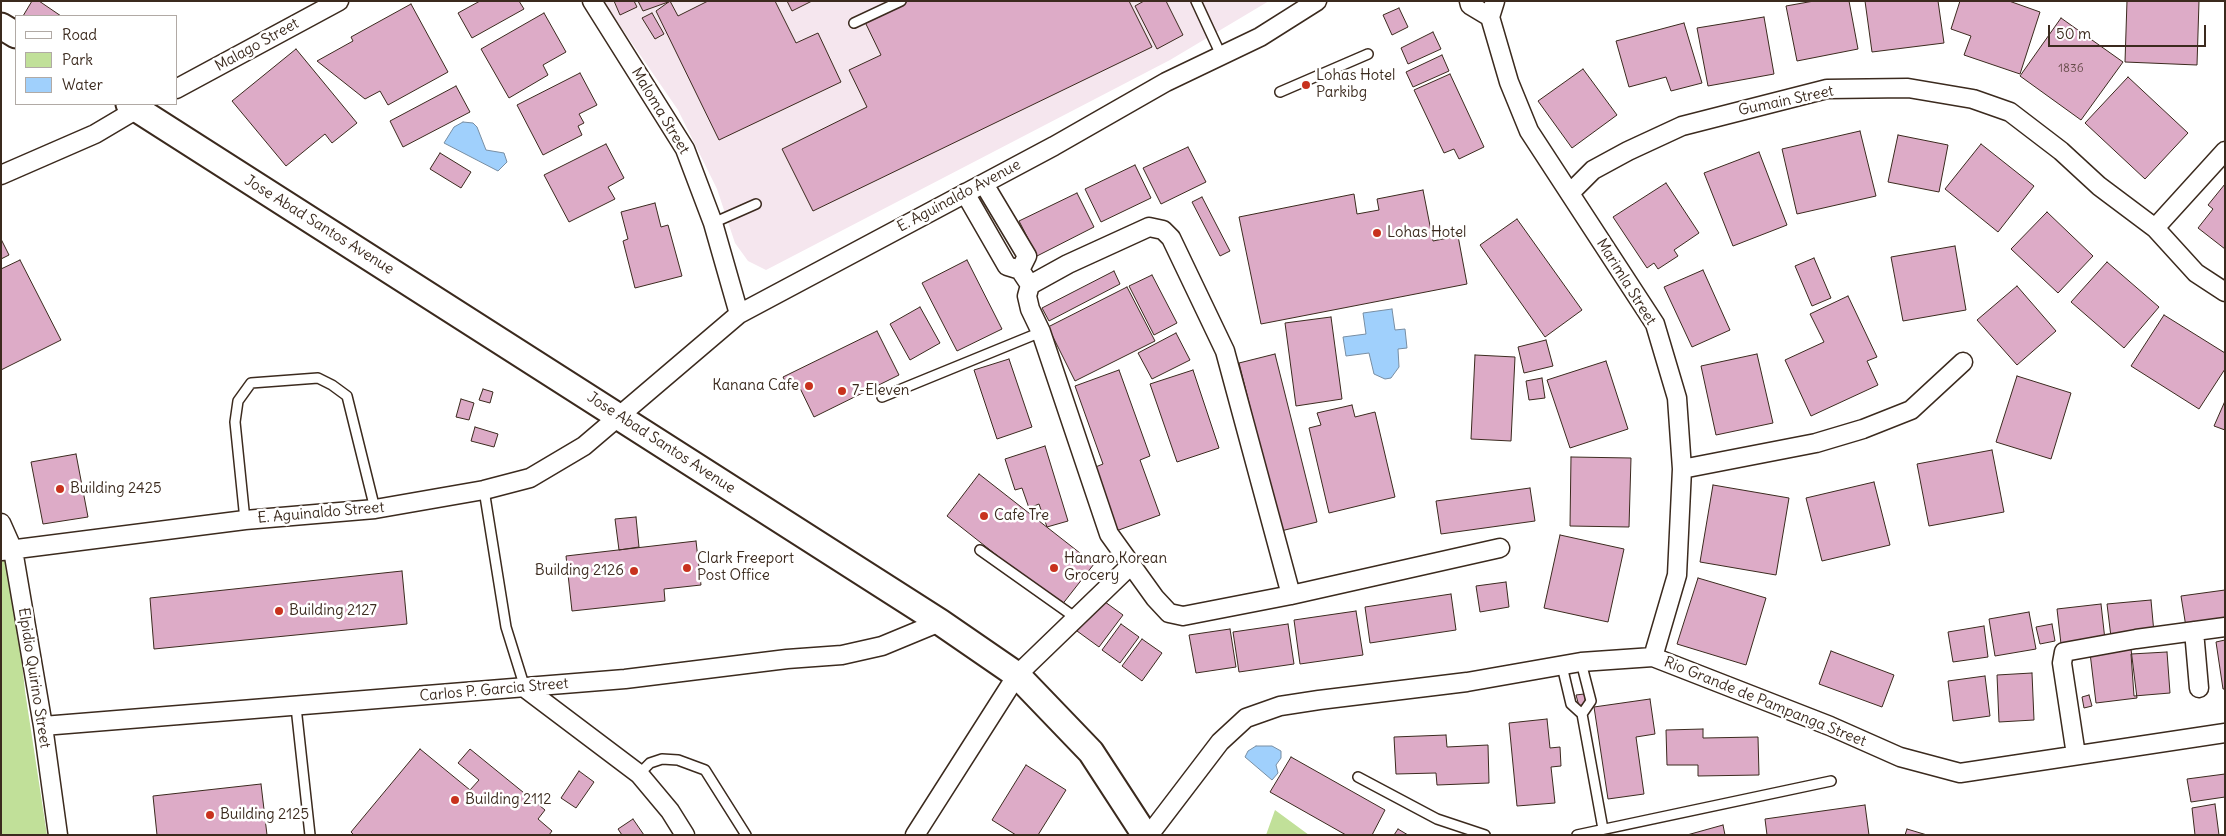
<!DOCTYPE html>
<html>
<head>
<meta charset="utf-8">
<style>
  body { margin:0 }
  #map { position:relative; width:2226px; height:836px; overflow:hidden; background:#fff; font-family:Delius,sans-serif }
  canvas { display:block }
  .frame { position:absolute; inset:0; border:2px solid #3b2a1e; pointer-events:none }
  .legend { position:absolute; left:15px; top:15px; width:162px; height:90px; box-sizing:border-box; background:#fff; border:1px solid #b1aaa5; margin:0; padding:6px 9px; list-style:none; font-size:15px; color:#3b2a1e }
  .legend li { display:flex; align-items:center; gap:10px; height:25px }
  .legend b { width:25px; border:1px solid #b1aaa5 }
  .scale { position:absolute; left:2048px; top:25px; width:158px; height:22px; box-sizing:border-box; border:2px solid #3b2a1e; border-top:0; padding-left:6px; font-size:15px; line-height:18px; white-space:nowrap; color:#3b2a1e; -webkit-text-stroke:4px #fff; paint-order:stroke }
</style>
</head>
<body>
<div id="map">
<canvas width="2226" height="836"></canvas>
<div class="frame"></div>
<ul class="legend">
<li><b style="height:6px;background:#fff"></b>Road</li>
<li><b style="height:14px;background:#c1e099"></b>Park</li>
<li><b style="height:14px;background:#a0d0fc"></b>Water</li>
</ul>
<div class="scale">50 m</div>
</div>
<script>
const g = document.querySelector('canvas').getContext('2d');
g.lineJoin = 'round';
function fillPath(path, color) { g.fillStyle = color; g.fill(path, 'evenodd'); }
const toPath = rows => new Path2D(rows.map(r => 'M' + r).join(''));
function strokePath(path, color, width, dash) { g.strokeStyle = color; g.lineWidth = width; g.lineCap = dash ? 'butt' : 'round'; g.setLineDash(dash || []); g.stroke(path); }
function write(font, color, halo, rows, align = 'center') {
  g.font = font + ' Delius,sans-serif'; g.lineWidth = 5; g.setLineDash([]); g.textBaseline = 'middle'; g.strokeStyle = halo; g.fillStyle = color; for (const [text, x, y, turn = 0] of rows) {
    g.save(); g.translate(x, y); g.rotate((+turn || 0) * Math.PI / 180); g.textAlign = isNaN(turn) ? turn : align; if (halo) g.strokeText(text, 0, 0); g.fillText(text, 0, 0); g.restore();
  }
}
const built = toPath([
  [603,1,1269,1,1170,60,766,270,748,261,735,243,717,189,678,110]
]);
const green = toPath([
  [11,559,25,691,47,835,1,835,1,560],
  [1275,810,1309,835,1266,835]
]);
const water = toPath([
  [463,122,473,123,477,127,486,150,504,153,507,162,498,171,444,143,454,127,463,122],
  [1392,309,1395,330,1405,329,1407,348,1398,349,1399,367,1391,378,1385,379,1374,374,1369,353,1346,356,1343,337,1366,334,1363,313,1392,309],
  [1256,746,1272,746,1281,751,1281,758,1276,765,1278,773,1272,780,1245,757,1248,751,1256,746]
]);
const building = toPath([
  [32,1,39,1,61,16,23,16,32,1],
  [480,1,519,1,524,9,472,38,458,13,480,1],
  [614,1,634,1,637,7,620,15,614,1],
  [638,1,671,1,643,11,638,1],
  [670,1,678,16,708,1,775,1,796,43,818,33,841,82,719,140,656,11,670,1],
  [787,1,812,1,792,11,787,1],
  [908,1,1129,1,1152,47,813,211,782,149,867,107,849,70,881,55,865,22,908,1],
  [1144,1,1166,1,1183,35,1157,49,1135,6,1144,1],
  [1814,1,1849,1,1858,49,1797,61,1786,6,1814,1],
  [1865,1,1938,1,1944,43,1872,52,1865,1],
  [1960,1,2009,1,2040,12,2020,74,1964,55,1971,36,1951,29,1960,1],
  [2127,1,2199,1,2197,65,2125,62,2127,1],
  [411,4,448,72,388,105,380,91,365,99,317,61,353,41,351,37,411,4],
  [1399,8,1408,27,1392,35,1383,15,1399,8],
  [544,13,566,52,543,65,548,75,509,98,481,49,544,13],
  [652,13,664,34,655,39,642,18,652,13],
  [1764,17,1774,74,1708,86,1697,28,1764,17],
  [2061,18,2123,62,2081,120,2020,76,2061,18],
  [1684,23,1702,83,1671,91,1666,77,1629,87,1616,41,1684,23],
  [1433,32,1441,49,1408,64,1401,48,1433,32],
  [296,49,357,123,332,143,325,134,286,166,232,101,296,49],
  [1442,55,1449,71,1413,87,1406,72,1442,55],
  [1583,69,1617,115,1572,148,1538,101,1583,69],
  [580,73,597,105,579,114,584,123,578,126,582,135,543,155,517,105,580,73],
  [1450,74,1484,147,1459,159,1454,149,1444,153,1414,90,1450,74],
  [2128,77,2188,133,2145,179,2085,123,2128,77],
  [456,86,470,112,403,147,390,121,456,86],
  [1860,131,1876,196,1797,214,1782,149,1860,131],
  [1898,135,1948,145,1939,192,1888,182,1898,135],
  [606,144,624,178,608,187,615,199,569,222,544,175,606,144],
  [1981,144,2034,186,1998,232,1945,189,1981,144],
  [1188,147,1206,182,1161,204,1143,168,1188,147],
  [1759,152,1787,225,1733,246,1704,173,1759,152],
  [440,153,471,172,461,188,430,169,440,153],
  [1135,165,1151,198,1101,222,1085,189,1135,165],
  [1666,183,1699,233,1674,250,1678,256,1658,269,1654,263,1647,268,1613,217,1666,183],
  [2225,184,2225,249,2198,228,2213,209,2208,205,2225,184],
  [1423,190,1433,241,1458,236,1467,284,1261,324,1239,217,1354,194,1357,214,1379,210,1377,199,1423,190],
  [1077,193,1094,227,1037,256,1019,221,1077,193],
  [1202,197,1230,251,1220,256,1192,202,1202,197],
  [655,203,661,227,668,225,682,276,635,288,623,241,628,239,621,212,655,203],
  [2047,212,2093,256,2058,293,2011,249,2047,212],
  [1517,219,1582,310,1545,337,1480,245,1517,219],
  [1,239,9,255,1,259,1,239],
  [1955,246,1966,310,1903,321,1891,257,1955,246],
  [1814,258,1831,298,1812,306,1795,266,1814,258],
  [20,260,61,340,1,370,1,269,20,260],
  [967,260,1002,329,957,351,922,283,967,260],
  [2107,262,2159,307,2124,348,2071,302,2107,262],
  [1703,270,1730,330,1692,347,1664,287,1703,270],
  [1114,271,1120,284,1049,321,1042,308,1114,271],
  [1152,275,1177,323,1154,335,1129,286,1152,275],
  [2017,286,2056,331,2017,365,1977,320,2017,286],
  [1127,287,1155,341,1075,381,1048,327,1127,287],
  [1848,296,1877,357,1867,361,1878,385,1811,416,1785,360,1824,342,1810,314,1848,296],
  [920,307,940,343,910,360,890,324,920,307],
  [2164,315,2225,353,2225,369,2199,409,2131,366,2164,315],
  [1331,317,1342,399,1296,406,1285,323,1331,317],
  [877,331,899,375,814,417,797,382,788,387,783,377,877,331],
  [1176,333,1190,360,1152,379,1138,353,1176,333],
  [1546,340,1553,366,1524,373,1518,347,1546,340],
  [1275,354,1317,522,1281,531,1239,363,1275,354],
  [1757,354,1773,423,1716,435,1701,366,1757,354],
  [1475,355,1515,357,1511,441,1471,439,1475,355],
  [1009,359,1032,427,997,439,974,370,1009,359],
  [1606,361,1628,429,1570,448,1547,380,1606,361],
  [1119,370,1150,456,1140,460,1160,515,1116,531,1093,468,1103,464,1075,386,1119,370],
  [1193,370,1219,448,1177,462,1150,384,1193,370],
  [2017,376,2071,393,2051,459,1996,442,2017,376],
  [1542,378,1545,398,1529,400,1526,381,1542,378],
  [483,389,493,392,490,403,479,400,483,389],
  [461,399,474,403,469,420,456,417,461,399],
  [2225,401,2225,430,2214,426,2225,401],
  [1352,405,1355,417,1375,412,1395,497,1329,513,1309,428,1321,425,1317,413,1352,405],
  [475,427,498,434,494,447,471,441,475,427],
  [1045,446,1068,521,1047,527,1039,504,1029,508,1022,488,1015,490,1005,459,1045,446],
  [1992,450,2004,512,1929,526,1917,464,1992,450],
  [76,454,88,517,43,524,31,462,76,454],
  [1571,457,1631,458,1629,527,1570,526,1571,457],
  [979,474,1094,564,1061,606,947,516,979,474],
  [1874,482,1890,545,1822,561,1806,498,1874,482],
  [1713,485,1789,498,1776,575,1700,562,1713,485],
  [1530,488,1535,521,1441,534,1436,501,1530,488],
  [636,517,639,547,619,550,615,519,636,517],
  [1560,535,1624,549,1608,622,1544,608,1560,535],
  [696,541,701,585,664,589,665,601,572,611,566,556,696,541],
  [402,571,407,624,154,649,150,598,402,571],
  [1698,578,1766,598,1746,665,1677,644,1698,578],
  [1506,582,1509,607,1480,612,1476,586,1506,582],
  [2225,590,2225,622,2186,627,2181,596,2225,590],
  [1451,594,1456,630,1370,643,1365,607,1451,594],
  [1101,599,1123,615,1099,647,1077,631,1101,599],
  [2151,600,2154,633,2111,637,2107,604,2151,600],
  [2101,604,2105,640,2061,644,2057,609,2101,604],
  [1356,611,1363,655,1300,664,1294,620,1356,611],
  [2029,612,2036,649,1995,656,1989,619,2029,612],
  [1121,624,1139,637,1120,663,1102,650,1121,624],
  [1288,624,1294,664,1239,672,1233,632,1288,624],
  [2052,624,2055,641,2040,644,2036,627,2052,624],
  [1984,626,1988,657,1953,662,1948,632,1984,626],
  [1230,629,1236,667,1196,673,1189,635,1230,629],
  [1142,639,1162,653,1142,681,1122,666,1142,639],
  [2225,640,2225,689,2223,689,2216,642,2225,640],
  [2131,649,2137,698,2096,703,2090,653,2131,649],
  [1831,651,1894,675,1882,707,1819,684,1831,651],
  [2167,652,2170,693,2134,696,2131,654,2167,652],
  [2032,673,2034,720,1999,722,1997,675,2032,673],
  [1985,676,1990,716,1953,721,1948,681,1985,676],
  [1584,694,1586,704,1579,706,1576,695,1584,694],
  [2089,695,2092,706,2084,708,2082,697,2089,695],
  [1650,699,1655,734,1636,737,1644,794,1608,799,1594,707,1650,699],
  [1547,719,1550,748,1560,747,1561,766,1551,767,1555,803,1517,806,1509,723,1547,719],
  [1703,729,1703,738,1758,737,1759,775,1698,776,1698,765,1667,765,1666,730,1703,729],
  [1446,735,1447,747,1488,745,1489,783,1437,785,1436,773,1396,774,1394,737,1446,735],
  [420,749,470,790,479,780,458,763,470,749,545,810,538,819,552,831,549,835,354,835,351,832,420,749],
  [1291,757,1385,810,1372,835,1346,835,1270,792,1291,757],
  [1026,765,1066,790,1038,835,1016,835,992,820,1026,765],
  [579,771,594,782,576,808,561,798,579,771],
  [2225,774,2225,797,2191,802,2187,779,2225,774],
  [261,784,267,835,157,835,153,796,261,784],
  [2215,804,2219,835,2195,835,2192,808,2215,804],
  [1865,805,1869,835,1767,835,1765,819,1865,805],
  [633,819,644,835,622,835,618,829,633,819],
  [1723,825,1725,835,1687,835,1723,825],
  [1398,829,1408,835,1394,835,1398,829],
  [1907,829,1927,835,1905,835,1907,829]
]);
const service = toPath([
  [1196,1,1221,55],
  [854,23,901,1],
  [1280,92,1368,54],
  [713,223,756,204],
  [882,397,1041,332],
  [484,490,506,627,525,688],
  [245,520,235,422,238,401,251,383,318,378,332,385,347,396,375,509],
  [980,550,1076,618],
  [1581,662,1591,701,1582,714],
  [1562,666,1571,704,1582,714,1603,829],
  [296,707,310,835],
  [639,774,650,763,662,759,678,760,705,770,746,835],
  [1358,777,1437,819,1485,835],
  [1577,835,1831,781]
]);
const minor = toPath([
  [592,1,685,149,713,223,739,314],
  [1469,1,1470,5,1490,17,1509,82,1529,131,1655,324,1677,398,1682,469,1677,575,1653,657],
  [1490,17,1495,1],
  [176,89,339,1],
  [1,175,95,134,144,105],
  [984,184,1027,256,1020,270],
  [965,193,1007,266,1020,270,1030,285],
  [1570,193,1593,170,1628,151,1682,126,1827,89,1908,88,1973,99,2010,112,2061,151,2099,186,2155,228,2196,273,2225,292],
  [2155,228,2225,151],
  [1682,469,1816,443,1863,429,1911,410,1963,362],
  [1,523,13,550,43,726,58,835],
  [1,551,245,520,375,509,484,490,530,478,584,446,739,314,1054,146,1166,82,1260,37,1317,1],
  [1291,595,1225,351,1171,238,1163,230,1149,227,1068,264,1030,285,1027,296,1030,309,1041,332,1109,534,1155,598,1169,613,1183,616,1291,595,1500,548],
  [2194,631,2199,688],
  [525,688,639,774,670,811,685,835],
  [43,726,625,679,787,659,842,655,882,646,940,622],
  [2076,755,2062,663,2064,652,2136,639,2225,627],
  [915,835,1017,675,1131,565],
  [1149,835,1220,742,1246,718,1280,706,1319,700,1467,682,1581,662,1653,657,1830,726,1900,757,1960,773,2225,733]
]);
const secondary = toPath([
  [1,26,16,35],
  [129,104,940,622,1017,675,1091,752,1145,835]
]);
const markers = [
  [1306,85,5,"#c8321e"],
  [1377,233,5,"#c8321e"],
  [809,386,5,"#c8321e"],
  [842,391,5,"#c8321e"],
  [60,489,5,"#c8321e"],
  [984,516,5,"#c8321e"],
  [687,568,5,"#c8321e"],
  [1054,568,5,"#c8321e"],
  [634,571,5,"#c8321e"],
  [279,611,5,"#c8321e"],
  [455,800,5,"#c8321e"],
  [210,815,5,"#c8321e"]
];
const numberNames = [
  ["1836",2071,69]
];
const streetNames = [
  ["Malago Street",257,45,-29],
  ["Gumain Street",1786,101,-12],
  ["Maloma Street",660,111,59],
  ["E. Aguinaldo Avenue",959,196,-28],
  ["Jose Abad Santos Avenue",319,225,32],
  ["Marimla Street",1626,282,58],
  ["Jose Abad Santos Avenue",661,443,33],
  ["E. Aguinaldo Street",321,513,-5],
  ["Elpidio Quirino Street",34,678,81],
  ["Carlos P. Garcia Street",494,690,-5],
  ["Rio Grande de Pampanga Street",1765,702,22]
];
const poiNames = [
  ["Lohas Hotel",1316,76],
  ["Parkibg",1316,93],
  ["Lohas Hotel",1387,233],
  ["Kanana Cafe",799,386,"right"],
  ["7-Eleven",852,391],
  ["Building 2425",70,489],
  ["Cafe Tre",994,516],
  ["Clark Freeport",697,559],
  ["Post Office",697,576],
  ["Hanaro Korean",1064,559],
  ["Grocery",1064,576],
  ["Building 2126",624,571,"right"],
  ["Building 2127",289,611],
  ["Building 2112",465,800],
  ["Building 2125",220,815]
];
fillPath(built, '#f5e6ee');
fillPath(green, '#c1e099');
fillPath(water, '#a0d0fc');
strokePath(water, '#788ea3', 1);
fillPath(building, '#ddabc7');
strokePath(building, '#3b2a1e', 1);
strokePath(service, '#3b2a1e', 12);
strokePath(minor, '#3b2a1e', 21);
strokePath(secondary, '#3b2a1e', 29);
strokePath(service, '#fff', 9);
strokePath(minor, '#fff', 18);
strokePath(secondary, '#fff', 25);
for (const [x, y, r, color] of markers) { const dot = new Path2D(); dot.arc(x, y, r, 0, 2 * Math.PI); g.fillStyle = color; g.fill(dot); strokePath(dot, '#fff', 2); }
write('12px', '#644a48', null, numberNames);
write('15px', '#3b2a1e', '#fff', streetNames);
write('15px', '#3b2a1e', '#fff', poiNames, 'left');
</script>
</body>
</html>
